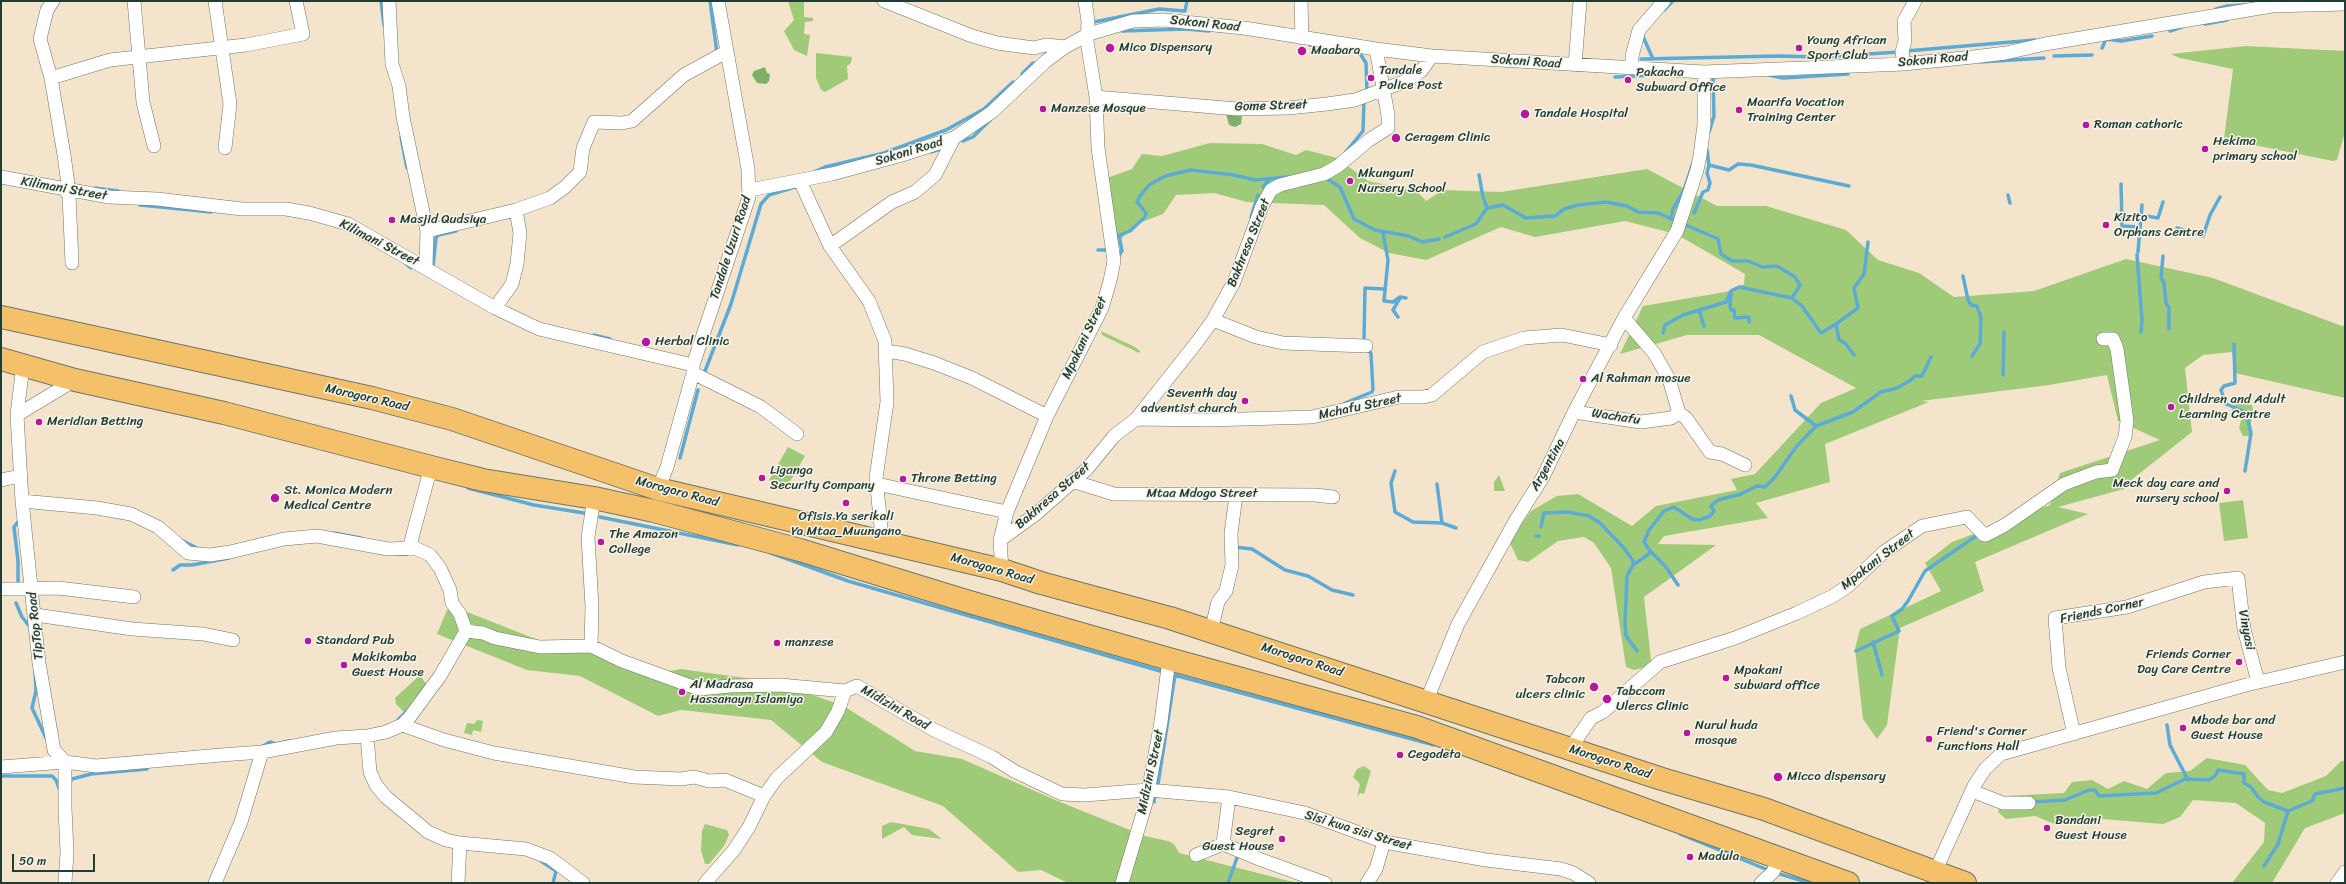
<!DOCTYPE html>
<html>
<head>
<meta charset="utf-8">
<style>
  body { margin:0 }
  #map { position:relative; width:2346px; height:884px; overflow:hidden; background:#f4e4cc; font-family:Sriracha,sans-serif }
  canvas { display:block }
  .frame { position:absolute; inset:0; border:2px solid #1f3d34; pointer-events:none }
  .scale { position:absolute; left:12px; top:854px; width:83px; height:18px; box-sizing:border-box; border:2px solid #1f3d34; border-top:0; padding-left:5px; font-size:12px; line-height:14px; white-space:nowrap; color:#1f3d34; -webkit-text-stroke:3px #f7f3e8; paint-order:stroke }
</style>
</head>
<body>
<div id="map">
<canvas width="2346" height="884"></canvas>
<div class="frame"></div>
<div class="scale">50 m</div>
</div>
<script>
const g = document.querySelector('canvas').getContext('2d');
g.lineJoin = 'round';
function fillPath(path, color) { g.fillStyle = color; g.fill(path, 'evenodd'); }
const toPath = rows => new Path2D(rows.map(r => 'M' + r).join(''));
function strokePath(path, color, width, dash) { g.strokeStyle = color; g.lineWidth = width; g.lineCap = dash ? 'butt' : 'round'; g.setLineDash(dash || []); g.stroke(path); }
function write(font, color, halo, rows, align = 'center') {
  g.font = font + ' Sriracha,sans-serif'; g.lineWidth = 3; g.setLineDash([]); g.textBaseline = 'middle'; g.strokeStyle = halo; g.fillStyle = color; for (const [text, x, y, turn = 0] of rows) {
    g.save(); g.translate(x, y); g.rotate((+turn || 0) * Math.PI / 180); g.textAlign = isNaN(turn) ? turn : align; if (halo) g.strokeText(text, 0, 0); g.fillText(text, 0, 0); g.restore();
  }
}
const green = toPath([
  [788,1,804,1,804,17,813,18,813,21,805,22,804,34,810,35,807,56,794,50,784,31,794,20],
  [2246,46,2345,51,2345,132,2337,160,2333,161,2224,139,2233,69,2180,58,2171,54],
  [816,53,852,57,851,63,847,66,848,79,825,92,821,90,816,78],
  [1210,143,1262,144,1296,155,1306,150,1337,158,1368,181,1417,191,1426,201,1443,190,1501,192,1647,169,1717,206,1766,206,1846,230,1878,260,1919,273,1954,297,2034,291,2126,259,2213,278,2342,326,2345,325,2345,398,2235,373,2232,352,2203,355,2185,368,2192,432,2130,481,2124,489,2058,507,2088,514,1975,562,1984,591,1900,628,1887,725,1877,739,1863,719,1855,649,1860,629,1941,591,1925,563,1952,542,2050,505,2060,473,2160,440,2118,421,2107,375,2049,385,1921,401,1929,402,1825,444,1830,482,1756,503,1768,518,1664,536,1658,544,1716,545,1644,597,1651,660,1683,658,1634,670,1626,667,1611,568,1594,543,1584,537,1558,541,1528,562,1518,560,1509,541,1531,511,1557,496,1578,494,1632,526,1656,506,1737,490,1731,479,1755,474,1821,403,1856,388,1759,335,1687,335,1620,354,1643,306,1731,291,1744,284,1745,274,1676,234,1625,221,1535,237,1501,227,1426,260,1389,253,1360,238,1324,205,1247,202,1214,193,1176,195,1163,214,1139,223,1117,242,1104,179,1132,169,1142,154,1162,156],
  [1101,331,1135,347,1140,351,1139,353,1102,335],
  [2243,403,2252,405,2253,410,2249,436,2243,436,2239,428,2243,413,2231,410,2235,404],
  [788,447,805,456,785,490,769,480],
  [1499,475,1505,491,1494,491,1494,482],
  [2243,500,2248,538,2224,541,2219,503],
  [457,608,551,645,584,648,659,673,681,669,773,682,842,705,915,751,962,759,1060,802,1145,836,1168,841,1174,844,1179,853,1297,883,1068,883,1041,870,1018,872,943,806,822,762,771,720,681,710,658,716,580,676,527,670,437,634,447,610],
  [420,675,431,691,408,716,396,704,395,698],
  [477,720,483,721,481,732,473,730,472,735,464,733,467,723,474,724],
  [2207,758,2245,765,2268,790,2282,793,2326,776,2341,761,2345,761,2345,813,2305,828,2272,883,2232,883,2264,842,2265,823,2236,803,2193,800,2180,817,2163,824,2102,819,2057,825,2035,816,2006,819,1998,812,2004,796,2064,793,2072,782,2092,780,2108,789,2124,781,2147,789,2166,773,2190,771],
  [1364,766,1371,771,1364,794,1360,793,1357,797,1360,784,1353,777,1357,769],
  [891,822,929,829,942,839,912,835,904,827,882,839,882,826],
  [705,824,727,830,729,835,724,846,709,864,705,864,701,850,702,831]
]);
const forest = toPath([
  [765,67,767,73,770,74,769,81,766,84,757,83,752,75,754,71],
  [1226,114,1242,115,1241,124,1235,127,1229,125]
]);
const stream = toPath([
  [381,1,384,25],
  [710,1,717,53],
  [2216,9,2227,6,2243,5],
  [1664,10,1673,1],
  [1093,19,1094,22,1159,9,1185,11,1187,1],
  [2205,24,2227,20],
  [1122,31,1186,29,1209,31],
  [2170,31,2182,27],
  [1642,34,1653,59],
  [1310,45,1334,49],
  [2102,48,2106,39,2121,41,2152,36],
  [1354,51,1361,55,1366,63,1367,93],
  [1906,51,2035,40],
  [2054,56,2092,55],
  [1641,59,1779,56,1819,57,1899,52],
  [1980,62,2044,58],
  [1022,74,1033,63,1036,64],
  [1769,75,1783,78,1848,74],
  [1615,77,1655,75],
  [1709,132,1714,116,1713,77,1715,77],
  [401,137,407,168],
  [963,141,973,137,990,120],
  [931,152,944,148],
  [1345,153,1363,131,1364,100],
  [1709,165,1729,170,1738,164,1751,165,1849,186],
  [814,172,825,167,884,153,946,130,984,109,1013,82],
  [1479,175,1483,197,1487,208],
  [1324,177,1340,187,1354,219,1375,230,1409,236,1422,242,1439,239],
  [2121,184,2122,226,2140,227],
  [1263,187,1270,179],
  [95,188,118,191],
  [2008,195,2010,203],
  [140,205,211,212],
  [1694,213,1703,192,1708,190,1710,183,1707,173,1709,165,1707,150],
  [2141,215,2158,218,2163,202],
  [1251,217,1258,195],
  [1671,219,1673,209,1684,190,1693,163],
  [2177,228,2203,236,2210,215,2220,197],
  [1383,233,1388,260,1384,301,1393,302,1400,297,1406,298],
  [1115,237,1130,231,1145,217,1146,213,1137,202,1140,196,1149,185,1165,176,1191,170,1234,175,1255,180,1287,177],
  [1445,237,1476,224,1487,208,1503,205,1526,218,1555,216,1564,209,1578,205,1606,202,1627,206,1638,212,1658,213,1718,239,1721,254,1732,261,1748,261,1762,267,1777,266,1795,277,1800,285,1792,298,1802,306,1821,333,1836,324,1839,340,1845,343,1854,355],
  [1098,250,1105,250,1109,246],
  [2138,252,2142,205],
  [2137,255,2142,320,2141,332],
  [2163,256,2161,278,2164,283,2166,303,2169,308,2169,329],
  [1117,258,1122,251,1119,235],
  [405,263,411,268],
  [435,268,433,267,436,238,438,235,456,231],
  [1963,276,1968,300,1971,305,1977,306,1981,318,1980,344,1972,356],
  [1731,293,1730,306,1731,310,1734,310,1735,318,1749,317,1749,322],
  [1699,310,1704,326],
  [1398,317,1393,310,1400,298],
  [1836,324,1858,308,1854,288,1864,274,1868,242],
  [1663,333,1665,325,1683,315,1726,302,1731,291,1739,287,1792,298],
  [594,335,610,339],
  [2234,344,2235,383,2224,386,2221,390,2226,404,2246,412,2251,433,2245,471],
  [705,371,731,304,761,204,769,195,792,188],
  [2003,375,2004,332],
  [1791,396,1795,410,1816,426,1853,412,1881,392,1897,388,1911,380,1915,376,1922,376,1931,357],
  [1345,403,1372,392,1373,389,1371,354,1364,339,1365,288,1384,289],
  [680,458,698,390],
  [1395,471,1391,483,1395,512,1413,522,1442,523,1456,528],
  [1437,484,1442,523],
  [468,488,534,505,584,513],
  [600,517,738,545],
  [1541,527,1544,513,1568,512,1589,516,1600,523,1624,548,1633,561,1633,565,1649,554,1650,551,1644,542,1649,530,1664,511,1674,507,1692,519,1699,520,1710,516,1714,511,1711,506,1718,500,1741,494,1757,486,1765,487,1775,477,1796,447,1816,426],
  [334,533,361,538],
  [1536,536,1539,536],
  [181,540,199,549],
  [1234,547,1252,549,1285,570,1308,576,1332,590,1353,595],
  [1650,551,1666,567,1678,585],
  [771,553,848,581,1167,673,1434,745],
  [1633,565,1627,576,1625,622,1626,636,1637,651],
  [173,570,180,565,192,565,229,558],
  [18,586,18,561,14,527,20,519],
  [16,603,22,617,30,627],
  [1873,642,1882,675],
  [1856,651,1899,631,1892,616,1902,609,1908,601,1925,571,1979,534],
  [35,669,36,691,32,708,46,738],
  [397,721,407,711],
  [2167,725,2170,745,2188,780],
  [263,746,270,742,276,744,289,741],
  [1,776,52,776,56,780,60,791],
  [69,784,72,779,91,774,147,769],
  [1158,784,1175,675],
  [1154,802,1155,793],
  [2032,802,2065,800,2089,790,2095,790,2099,796,2156,793,2185,779,2209,780,2215,776,2218,770,2244,774,2244,783,2251,787,2258,797,2264,802,2288,811,2312,801,2315,794,2345,788],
  [1680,834,1773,872,1810,883],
  [541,861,556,871,553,883],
  [2264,866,2278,844,2288,811],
  [1228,883,1238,855]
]);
const minor = toPath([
  [53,1,47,10,40,39,51,78,64,155,68,184,63,188],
  [134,1,143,102,154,146],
  [215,1,230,104,225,148],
  [389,1,392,64,399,86,403,117,427,231,426,267],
  [884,1,972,36,997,43,1034,48,1046,45,1065,47],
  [1301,1,1302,38],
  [1904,64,1902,52,1905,41,1904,21,1915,1],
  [1575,65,1580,1],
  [1632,68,1632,56,1639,30,1664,1],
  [51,78,110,60,246,45,303,34,296,1],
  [1096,97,1237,109,1288,108,1327,104,1355,100,1406,81,1421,71,1432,56],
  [1,177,109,197,157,199,242,209,286,209,309,213,348,224,495,308,539,329,693,365],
  [800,181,830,246,869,301,885,341,887,402,876,478,881,527,880,542],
  [63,188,69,195,72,263],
  [750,190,832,174,902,155,954,138,992,112,1046,61,1065,47,1089,34,1133,21,1164,20,1244,28,1376,49,1432,56,1704,72,1904,64,1973,57,2006,53,2045,44,2272,6,2345,4],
  [427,231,516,210,550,198,565,187,580,172,583,148,594,122,622,123,632,121,684,75,726,52],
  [830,246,892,202,915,192,935,175,954,138],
  [495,308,512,284,517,264,520,233,516,210],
  [1624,318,1654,353,1669,379,1679,413,1686,418,1710,452,1722,454,1745,465],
  [1213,320,1256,337,1283,343,1366,346],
  [887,351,905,354,934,363,972,378,1047,416],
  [23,365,17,415,22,501,39,663,54,750,65,762,65,808,67,853,65,883],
  [693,373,761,407,797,434],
  [1574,412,1641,422,1671,418,1679,413],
  [17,415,75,380],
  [1136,419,1208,420,1312,417,1399,397,1423,397,1432,395,1483,352,1524,338,1562,335,1611,345],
  [1,480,21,476],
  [1072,481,1114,494,1315,495,1333,497],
  [877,484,1007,512],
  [658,489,667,467,693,373,693,365,749,197,748,169,718,1],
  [22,501,97,508,131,514,158,527,188,553,210,555,230,552,284,539,317,536,388,549,415,548,430,555,440,568,450,590,452,603,460,614,466,631,483,633,495,638,540,647,591,646,622,661,699,689,730,686,780,685,845,691],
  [1000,540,1036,514,1087,469,1114,436,1136,419,1197,342,1213,320,1234,282,1262,206,1271,190,1280,185,1324,174,1338,166,1369,140,1388,128,1388,115,1376,49],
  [409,549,428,478,435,468],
  [1002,570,1000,540,1007,512,1047,416,1102,308,1110,281,1114,261,1098,148,1096,97,1087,41,1088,21,1085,1],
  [1,589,58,588,134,597],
  [36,615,132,629,203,634,233,640],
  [1211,631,1218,602,1226,591,1232,565,1231,533,1236,496],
  [591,646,592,607,588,537,594,498],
  [1426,702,1458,624,1517,518,1543,477,1574,412,1624,318,1677,231,1697,170,1700,156,1704,125,1704,72],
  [402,725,444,740,494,753,634,777,681,779,694,777,709,781,725,780,764,796],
  [2074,734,2059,668,2055,618,2127,607,2204,582,2238,578,2244,629,2258,682],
  [367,736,370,772,376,785,386,797,428,832,446,840,460,843,526,849,550,858,583,883],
  [1570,749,1591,718,1603,712,1660,662,1735,638,1797,613,1833,596,1848,586,1884,552,1922,526,1967,517,1984,535,1986,535,2005,525,2064,484,2096,472,2112,470,2125,437,2127,421,2117,349,2113,339,2103,339],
  [1,767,65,762,96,766,221,755,262,752,336,738,367,736,386,732,402,725,409,718,440,676,466,631],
  [1972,791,2003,803,2029,803],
  [1223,844,1229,797],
  [1196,855,1223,844,1259,859,1325,883],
  [1935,872,1974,786,1985,769,2001,754,2246,685,2345,662],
  [215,883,241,822,262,752],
  [458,883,460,843],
  [705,883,734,850,749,827,764,796,777,778,826,732,838,711,845,691,857,686,934,730,992,757,1014,771,1062,794,1085,795,1148,790,1229,797,1305,813,1384,842,1486,860,1561,869,1573,873,1589,883],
  [1122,883,1146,803,1161,722,1169,659],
  [1367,883,1376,869,1384,842],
  [1761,883,1773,872,1780,858],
  [2337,883,2345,872]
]);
const trunk = toPath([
  [1,317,372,398,452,419,658,489,1002,570,1041,583,1170,618,1662,779,1764,809,1965,883],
  [1,359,75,380,224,413,435,468,483,480,594,498,654,511,800,550,966,601,1169,659,1417,727,1848,883]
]);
const markers = [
  [1110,48,5,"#b5179e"],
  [1799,48,4,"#b5179e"],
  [1302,51,5,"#b5179e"],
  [1371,78,4,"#b5179e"],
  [1628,80,4,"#b5179e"],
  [1043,109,4,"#b5179e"],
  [1739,110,4,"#b5179e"],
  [1525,114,5,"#b5179e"],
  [2086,125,4,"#b5179e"],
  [1396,138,5,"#b5179e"],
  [2205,149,4,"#b5179e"],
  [1350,181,4,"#b5179e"],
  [392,220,4,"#b5179e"],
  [2106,225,4,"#b5179e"],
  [646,342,5,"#b5179e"],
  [1583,379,4,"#b5179e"],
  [1245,401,4,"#b5179e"],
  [2171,407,4,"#b5179e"],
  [39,422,4,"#b5179e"],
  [762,478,4,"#b5179e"],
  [903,479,4,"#b5179e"],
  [2227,491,4,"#b5179e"],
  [275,498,5,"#b5179e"],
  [846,503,4,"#b5179e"],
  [601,542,4,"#b5179e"],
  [308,641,4,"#b5179e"],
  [777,643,4,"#b5179e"],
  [2239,662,4,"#b5179e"],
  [344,665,4,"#b5179e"],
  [1726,678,4,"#b5179e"],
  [1594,687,5,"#b5179e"],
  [682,692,4,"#b5179e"],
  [1607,699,5,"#b5179e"],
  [2183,728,4,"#b5179e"],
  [1687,733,4,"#b5179e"],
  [1929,739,4,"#b5179e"],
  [1400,755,4,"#b5179e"],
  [1778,777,5,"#b5179e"],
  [2047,828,4,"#b5179e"],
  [1282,839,4,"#b5179e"],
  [1690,857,4,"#b5179e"]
];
const streetNames = [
  ["Sokoni Road",1205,24,6],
  ["Sokoni Road",1933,60,-5],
  ["Sokoni Road",1526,62,4],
  ["Gome Street",1271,106,-2],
  ["Sokoni Road",909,152,-17],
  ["Kilimani Street",64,189,10],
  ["Kilimani Street",379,243,27],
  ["Bakhresa Street",1249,243,-68],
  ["Tandale Uzuri Road",731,248,-72],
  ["Mpakani Street",1085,338,-65],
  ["Morogoro Road",367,398,13],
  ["Mchafu Street",1360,407,-12],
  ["Wachafu",1616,417,9],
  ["Argentina",1548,465,-61],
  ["Morogoro Road",677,492,15],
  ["Mtaa Mdogo Street",1202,494],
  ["Bakhresa Street",1053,496,-41],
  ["Mpakani Street",1878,560,-38],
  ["Morogoro Road",992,569,16],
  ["Friends Corner",2102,611,-12],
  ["TipTop Road",36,626,-96],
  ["Vinyasi",2246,630,79],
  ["Morogoro Road",1302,660,18],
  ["Midizini Road",895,708,30],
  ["Morogoro Road",1610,762,18],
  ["Midizini Street",1151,772,-78],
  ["Sisi kwa sisi Street",1358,831,17]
];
const poiNames = [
  ["Young African",1807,41],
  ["Sport Club",1807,56],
  ["Mico Dispensary",1119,48],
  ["Maabara",1311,51],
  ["Tandale",1379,71],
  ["Police Post",1379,86],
  ["Pakacha",1636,73],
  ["Subward Office",1636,88],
  ["Maarifa Vocation",1747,103],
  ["Training Center",1747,118],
  ["Manzese Mosque",1051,109],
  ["Tandale Hospital",1534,114],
  ["Roman cathoric",2094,125],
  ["Ceragem Clinic",1405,138],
  ["Hekima",2213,142],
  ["primary school",2213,157],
  ["Mkunguni",1358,174],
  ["Nursery School",1358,189],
  ["Kizito",2114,218],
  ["Orphans Centre",2114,233],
  ["Masjid Qudsiya",400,220],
  ["Herbal Clinic",655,342],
  ["Al Rahman mosue",1591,379],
  ["Seventh day",1237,394,"right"],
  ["adventist church",1237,409,"right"],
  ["Children and Adult",2179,400],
  ["Learning Centre",2179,415],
  ["Meridian Betting",47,422],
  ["Liganga",770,471],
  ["Security Company",770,486],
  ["Throne Betting",911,479],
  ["Meck day care and",2219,484,"right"],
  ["nursery school",2219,499,"right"],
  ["St. Monica Modern",284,491],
  ["Medical Centre",284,506],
  ["Ofisis Ya serikali",846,517,"center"],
  ["Ya Mtaa_Muungano",846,532,"center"],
  ["The Amazon",609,535],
  ["College",609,550],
  ["Standard Pub",316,641],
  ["manzese",785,643],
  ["Friends Corner",2231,655,"right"],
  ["Day Care Centre",2231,670,"right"],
  ["Makikomba",352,658],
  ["Guest House",352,673],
  ["Mpakani",1734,671],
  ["subward office",1734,686],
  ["Tabcon",1585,680,"right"],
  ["ulcers clinic",1585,695,"right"],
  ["Al Madrasa",690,685],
  ["Hassanayn Islamiya",690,700],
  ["Tabccom",1616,692],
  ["Ulercs Clinic",1616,707],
  ["Mbode bar and",2191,721],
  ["Guest House",2191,736],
  ["Nurul huda",1695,726],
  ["mosque",1695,741],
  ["Friend's Corner",1937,732],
  ["Functions Hall",1937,747],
  ["Cegodeta",1408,755],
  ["Micco dispensary",1787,777],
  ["Bandani",2055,821],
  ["Guest House",2055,836],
  ["Segret",1274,832,"right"],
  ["Guest House",1274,847,"right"],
  ["Madula",1698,857]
];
fillPath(green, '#9fcb78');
fillPath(forest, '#7faf68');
strokePath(stream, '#5cabd6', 3.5);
strokePath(minor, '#6a7769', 14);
strokePath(trunk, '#6a7769', 24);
strokePath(minor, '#fff', 13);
strokePath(trunk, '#f4c16a', 22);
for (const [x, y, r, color] of markers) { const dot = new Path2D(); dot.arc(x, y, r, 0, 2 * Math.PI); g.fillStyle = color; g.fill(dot); strokePath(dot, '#f7f3e8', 1.5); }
write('13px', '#1f3d34', '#f7f3e8', streetNames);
write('13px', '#1f3d34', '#f7f3e8', poiNames, 'left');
</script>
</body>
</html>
